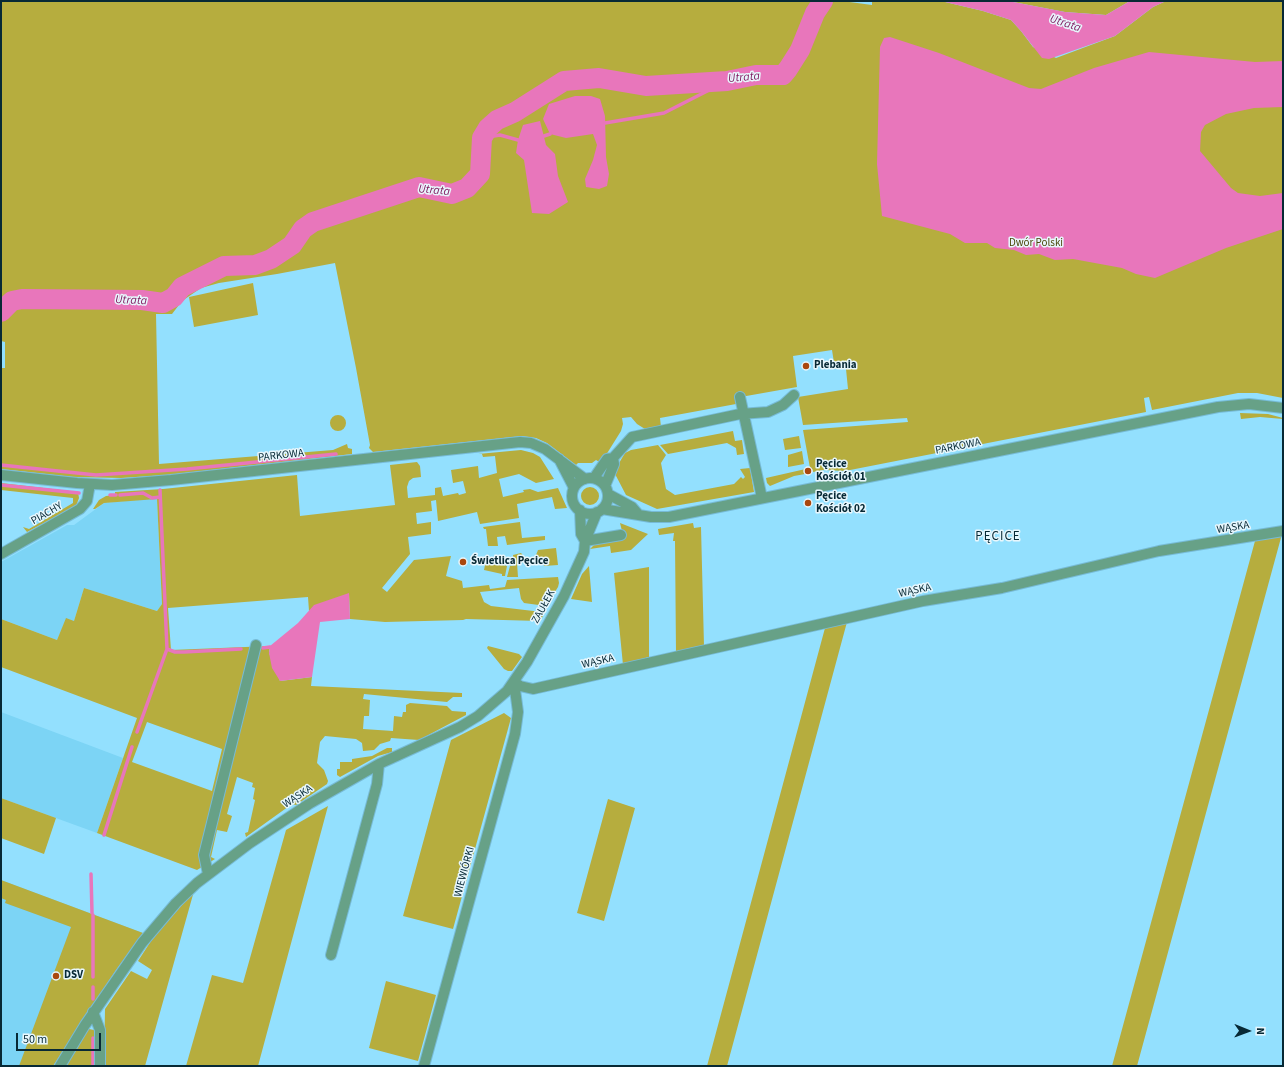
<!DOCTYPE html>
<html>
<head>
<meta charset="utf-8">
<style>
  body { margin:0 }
  #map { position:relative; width:1284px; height:1067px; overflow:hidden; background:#93e0fe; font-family:"Source Sans 3",sans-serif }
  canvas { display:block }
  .frame { position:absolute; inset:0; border:2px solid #072935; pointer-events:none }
  .north { position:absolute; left:1228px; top:1011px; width:40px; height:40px; -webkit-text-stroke:3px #e8f7fd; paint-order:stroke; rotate:91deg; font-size:11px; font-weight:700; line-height:16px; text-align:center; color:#072935 }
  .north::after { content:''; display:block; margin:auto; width:14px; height:18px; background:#072935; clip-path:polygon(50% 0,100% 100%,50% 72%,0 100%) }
  .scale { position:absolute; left:16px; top:1033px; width:85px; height:18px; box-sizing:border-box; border:2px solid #072935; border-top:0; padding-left:5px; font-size:12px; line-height:14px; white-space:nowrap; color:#072935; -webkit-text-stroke:3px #e8f7fd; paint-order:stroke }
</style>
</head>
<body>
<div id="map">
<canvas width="1284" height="1067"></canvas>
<div class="frame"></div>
<div class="north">N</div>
<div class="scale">50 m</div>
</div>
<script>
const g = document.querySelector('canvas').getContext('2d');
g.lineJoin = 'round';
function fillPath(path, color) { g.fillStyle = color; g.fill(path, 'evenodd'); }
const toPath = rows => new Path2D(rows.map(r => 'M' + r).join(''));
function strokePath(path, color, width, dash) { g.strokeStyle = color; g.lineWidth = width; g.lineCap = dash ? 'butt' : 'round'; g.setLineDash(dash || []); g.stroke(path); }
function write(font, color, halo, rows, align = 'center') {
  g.font = font + ' "Source Sans 3",sans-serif'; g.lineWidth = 3; g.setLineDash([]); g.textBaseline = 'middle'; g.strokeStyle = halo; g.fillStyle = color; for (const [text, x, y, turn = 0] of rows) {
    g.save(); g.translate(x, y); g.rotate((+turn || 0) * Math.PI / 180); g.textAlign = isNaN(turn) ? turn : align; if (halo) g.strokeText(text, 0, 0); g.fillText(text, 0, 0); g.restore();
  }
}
const built = toPath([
  [157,498,162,604,157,611,84,588,74,621,66,619,57,640,1,619,1,562,67,525,74,525,104,503],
  [1,712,123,758,97,833,1,798],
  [1,880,143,933,116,970,53,1066,1,1066]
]);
const green = toPath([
  [1,1,842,1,872,5,872,1,941,1,983,11,1011,20,1021,31,1033,47,1056,58,1115,36,1153,7,1166,1,1283,1,1283,398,1257,393,1238,393,1152,410,1149,397,1144,398,1146,412,845,471,824,470,813,472,812,469,804,470,805,474,794,476,770,486,767,483,766,478,810,468,803,430,908,422,907,418,803,425,798,397,848,389,846,369,835,369,832,350,793,356,797,387,735,398,736,404,660,418,661,427,645,429,637,424,631,417,622,418,623,424,621,431,601,463,596,460,592,463,578,463,576,465,547,443,536,438,522,436,373,452,369,448,370,445,356,368,335,263,277,274,219,283,201,288,182,301,172,314,156,314,159,464,333,450,347,444,348,448,352,449,352,454,167,475,121,478,73,477,1,469,1,368,5,368,5,342,1,341],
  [1008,1,1130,1,1106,15,1065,12],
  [253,283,258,315,194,327,189,297],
  [1240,413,1268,414,1283,418,1283,419,1260,417,1241,419],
  '330 423a8 8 0 1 1 16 0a8 8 0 1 1-16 0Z',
  [733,431,735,441,742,440,744,454,737,455,736,448,727,443,668,454,660,445],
  [799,436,801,448,785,450,783,439],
  [658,445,666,455,661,463,666,489,675,495,734,484,741,477,743,479,745,477,740,469,750,468,754,492,657,509,626,495,614,472,622,458,625,453,631,450],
  [521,450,533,453,540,457,554,479,536,483,519,474,499,479,503,497,524,492,523,490,530,489,538,492,558,488,567,508,555,509,552,497,517,504,519,518,480,524,477,512,438,521,436,500,431,501,432,511,416,513,417,524,431,522,431,534,408,537,410,554,382,588,387,592,414,560,451,556,446,576,462,581,463,588,489,585,490,589,505,587,507,580,558,577,559,583,558,587,546,606,524,603,521,599,519,588,480,592,484,602,491,606,542,612,543,616,540,621,466,619,463,620,385,622,350,619,349,594,309,611,308,597,168,608,171,650,270,646,269,653,280,681,312,677,311,686,462,693,462,697,453,697,447,702,364,694,363,699,370,700,369,716,364,716,363,729,393,731,394,716,402,717,403,712,406,712,406,705,410,703,447,706,452,711,466,712,466,715,419,740,391,738,390,741,380,744,374,750,363,751,362,743,356,739,325,736,320,742,317,763,324,770,328,781,327,784,296,805,292,804,246,837,245,833,248,832,255,800,253,799,255,788,252,787,253,783,237,777,227,814,232,816,227,832,217,830,211,857,215,859,197,870,97,833,137,718,1,667,1,619,57,640,66,618,74,621,84,588,157,611,162,604,157,499,104,503,95,509,93,509,99,500,106,496,115,495,115,492,163,489,297,475,300,516,395,505,390,465,417,462,420,466,421,477,413,478,409,481,407,487,408,498,435,495,435,488,441,487,443,496,458,493,459,495,466,493,463,481,453,483,451,470,478,466,479,478,497,473,495,456,483,457,482,454,478,454],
  [147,722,222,749,212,791,132,762],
  [802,451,804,464,788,467,788,455],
  [1,483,78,492,79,498,76,506,27,532,23,527,29,529,73,503,73,498,1,490],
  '581 496a9 9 0 1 1 18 0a9 9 0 1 1-18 0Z',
  [520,522,522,538,545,536,545,540,507,545,505,536,497,537,498,546,488,546,486,529,484,529,483,527],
  [620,523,648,534,631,550,611,553,610,546,590,549,594,545,624,539],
  [693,523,694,528,701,527,704,646,676,653,675,541,673,541,674,533,659,535,658,529],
  [1282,534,1137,1066,1112,1066,1255,541],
  [556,548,558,565,544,566,543,560,534,560,538,550],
  [521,553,525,558,523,562,517,563,518,577,507,577,510,566,516,565,516,558,513,558,513,555],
  [486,560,507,566,505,576,502,576,502,574,484,570],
  [589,566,592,602,571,599,582,574],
  [649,567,649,657,623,665,614,573],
  [847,622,727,1066,707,1066,825,628],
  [488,646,519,654,522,657,512,671,508,671,504,669,487,648],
  [504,713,511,718,453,929,403,916,451,740],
  [387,748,392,748,392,752,378,756,340,777,337,775,337,769,340,769,340,762,352,762,352,759,372,756],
  [1,798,56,818,44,854,1,838],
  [608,799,635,808,604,921,577,913],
  [328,806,258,1066,186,1066,212,975,243,983,286,830],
  [1,880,143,933,116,970,53,1066,19,1066,71,927,5,903,6,900,1,898],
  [194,891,145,1066,104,1066,105,1009,131,971,147,979,152,970,138,961,153,938],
  [386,981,436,995,418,1061,369,1048],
  [89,1029,94,1030,97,1034,97,1066,66,1066,85,1033]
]);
const water = toPath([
  [941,1,1008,1,1065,12,1106,15,1130,1,1166,1,1153,7,1115,36,1049,59,1042,58,1021,31,1011,20,983,11],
  [890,37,939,53,1029,88,1041,89,1094,68,1149,52,1255,62,1283,61,1283,107,1254,108,1226,114,1205,125,1201,132,1200,151,1231,188,1238,193,1260,196,1283,193,1283,229,1226,248,1155,278,1136,274,1122,268,1073,259,1055,260,1039,254,1026,255,1014,250,995,248,987,243,965,243,950,234,882,216,877,164,880,47,884,38],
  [575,96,591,96,600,99,605,116,606,157,609,174,607,186,599,189,586,187,585,179,593,160,597,145,593,134,566,138,550,134,543,119,549,104],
  [540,121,546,145,555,154,558,176,568,202,549,214,532,213,524,160,516,153,518,140,523,125],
  [349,593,350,619,320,622,312,677,280,681,272,668,269,653,270,646,298,623,314,605]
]);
const stream = toPath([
  [605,123,664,113,727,81],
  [544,136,550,134],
  [482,138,500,135,518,140],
  [1,465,96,475,187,469,336,454],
  [1,485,79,493],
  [110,495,116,495],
  [120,495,143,493,152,498,160,497],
  [263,648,270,647],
  [167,649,175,652,184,652,241,649],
  [137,732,167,649,160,490],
  [104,835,132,747],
  [91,874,92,913],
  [93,915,93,977],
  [93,999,93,987],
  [93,1038,93,1066]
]);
const river = toPath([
  [1,312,12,301,22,299,142,300,163,303,174,297,182,287,224,266,255,265,271,259,292,245,303,229,313,222,419,187,452,194,467,188,480,174,482,138,488,128,497,120,515,112,564,81,599,78,646,86,727,81,756,75,783,75,788,69,800,50,815,13,823,1]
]);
const minor = toPath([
  [740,397,762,498],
  [559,459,574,488],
  [1,475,77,483,112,485,171,480,520,442,531,443,545,449,585,479],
  [594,478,607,459,613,458,632,437,740,414,768,412,783,405,794,395],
  '572 496a18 18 0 1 1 36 0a18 18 0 1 1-36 0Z',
  [605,486,614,464,613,458],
  [608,494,632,507,638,514],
  [602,509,651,517,669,517,1218,407,1249,404,1283,408],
  [580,510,581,534,585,541],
  [585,541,621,535],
  [1,554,80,509,87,501,90,484],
  [514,682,520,686,533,689,923,601,1002,588,1159,551,1283,531],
  [208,874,204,855,256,645],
  [331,955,377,784,379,764],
  [93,1012,100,1030,100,1066],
  [60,1066,85,1025,142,943,176,903,197,883,250,843,309,804,379,764,460,727,478,716,507,691,527,662,564,596,584,552,585,541,597,512],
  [424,1066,515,734,518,712,514,682]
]);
const markers = [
  [806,366,4,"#aa470d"],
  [808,471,4,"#aa470d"],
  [808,503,4,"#aa470d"],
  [463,562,4,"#aa470d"],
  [56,976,4,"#aa470d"]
];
const parkNames = [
  ["Dwór Polski",1036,244]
];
const poiNames = [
  ["Plebania",814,366],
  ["Pęcice",816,465],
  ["Kościół 01",816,478],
  ["Pęcice",816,497],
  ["Kościół 02",816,510],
  ["Świetlica Pęcice",471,562],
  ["DSV",64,976]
];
const streetNames = [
  ["PARKOWA",958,447,-11],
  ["PARKOWA",281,456,-6],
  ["PIACHY",47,514,-30],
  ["WĄSKA",1233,528,-9],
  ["WĄSKA",915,591,-12],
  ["ZAUŁEK",544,607,-61],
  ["WĄSKA",598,662,-13],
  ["WĄSKA",298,797,-33],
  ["WIEWIÓRKI",465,872,-75]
];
const waterNames = [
  ["Utrata",1065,24,18],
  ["Utrata",744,78,-5],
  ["Utrata",434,191,5],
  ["Utrata",131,301,2]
];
const quarterNames = [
  ["PĘCICE",998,537]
];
fillPath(built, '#7cd4f5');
fillPath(green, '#b6ad3e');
fillPath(water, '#e876bb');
strokePath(stream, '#e876bb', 3.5);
strokePath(river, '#e876bb', 20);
strokePath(minor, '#77bbd6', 12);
strokePath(minor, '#67a187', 10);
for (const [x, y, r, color] of markers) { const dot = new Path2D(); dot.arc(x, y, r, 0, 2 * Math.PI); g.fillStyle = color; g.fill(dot); strokePath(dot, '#e8f7fd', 1.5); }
write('11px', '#4d480c', '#e8f7fd', parkNames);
write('bold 11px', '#072935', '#e8f7fd', poiNames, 'left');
write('11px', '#072935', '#e8f7fd', streetNames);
write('italic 12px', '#7f185e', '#e8f7fd', waterNames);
g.letterSpacing = '1px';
write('13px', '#072935', '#e8f7fd', quarterNames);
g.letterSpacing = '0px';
</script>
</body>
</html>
